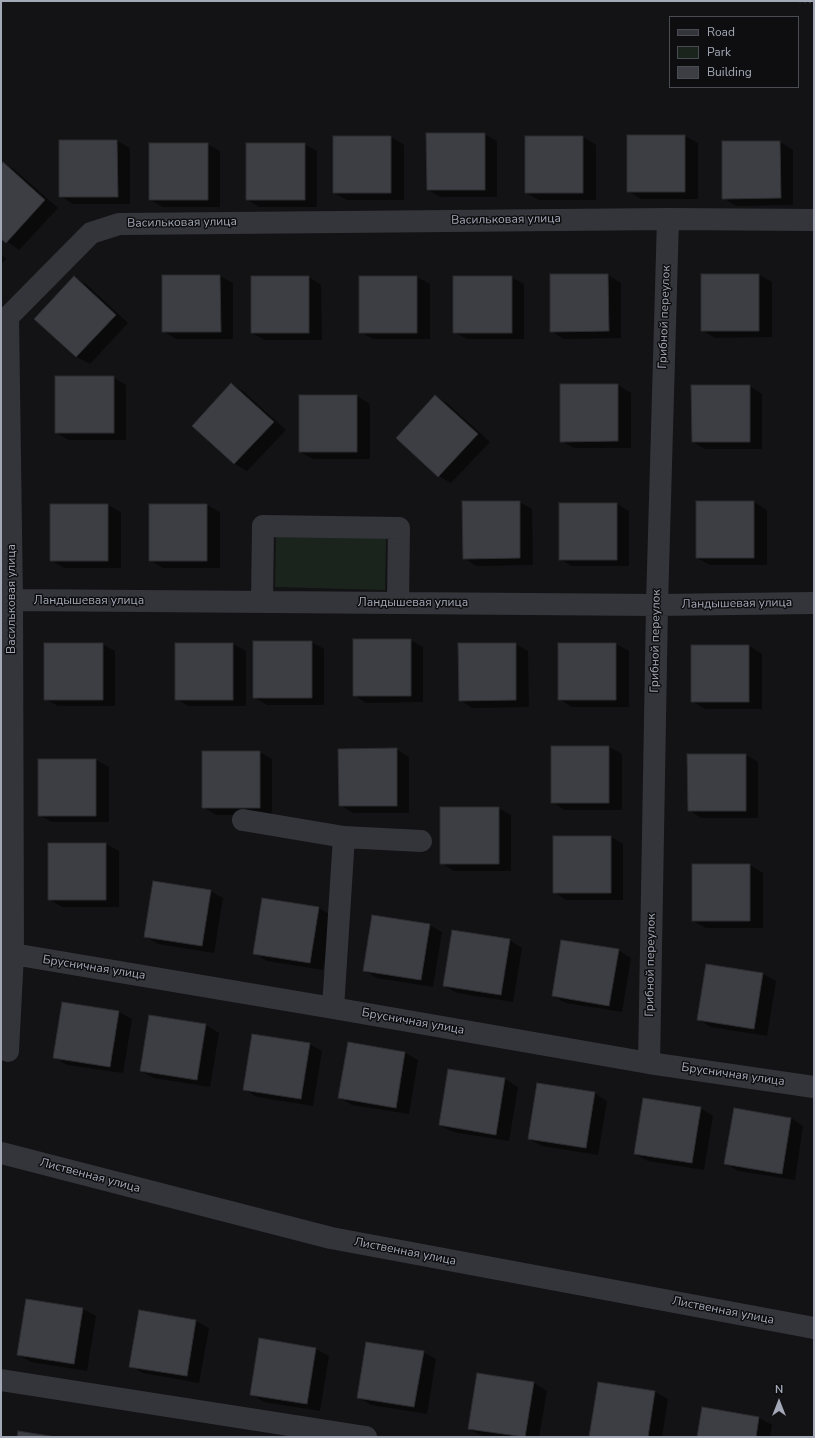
<!DOCTYPE html>
<html>
<head>
<meta charset="utf-8">
<style>
  body { margin:0 }
  #map { position:relative; width:815px; height:1438px; overflow:hidden; background:#131315; font-family:"Nunito Sans",sans-serif }
  canvas { display:block }
  .frame { position:absolute; inset:0; border:2px solid #a3a9b7; pointer-events:none }
  .legend { position:absolute; left:669px; top:16px; width:130px; height:72px; box-sizing:border-box; background:#0e0e10; border:1px solid #4a4c53; margin:0; padding:5px 7px; list-style:none; font-size:12px; color:#a3a9b7 }
  .legend li { display:flex; align-items:center; gap:8px; height:20px }
  .legend b { width:20px; border:1px solid #4a4c53 }
  .north { position:absolute; left:759px; top:1382px; width:40px; height:40px; -webkit-text-stroke:3px #0e0e10; paint-order:stroke; rotate:0deg; font-size:11px; font-weight:700; line-height:16px; text-align:center; color:#a3a9b7 }
  .north::after { content:''; display:block; margin:auto; width:14px; height:18px; background:#a3a9b7; clip-path:polygon(50% 0,100% 100%,50% 72%,0 100%) }
</style>
</head>
<body>
<div id="map">
<canvas width="815" height="1438"></canvas>
<div class="frame"></div>
<ul class="legend">
<li><b style="height:5px;background:#34353b"></b>Road</li>
<li><b style="height:11px;background:#1b241c"></b>Park</li>
<li><b style="height:11px;background:#3c3e43"></b>Building</li>
</ul>
<div class="north">N</div>
</div>
<script>
const g = document.querySelector('canvas').getContext('2d');
g.lineJoin = 'round';
function fillPath(path, color) { g.fillStyle = color; g.fill(path, 'evenodd'); }
const toPath = rows => new Path2D(rows.map(r => 'M' + r).join(''));
function strokePath(path, color, width, dash) { g.strokeStyle = color; g.lineWidth = width; g.lineCap = dash ? 'butt' : 'round'; g.setLineDash(dash || []); g.stroke(path); }
function write(font, color, halo, rows, align = 'center') {
  g.font = font + ' "Nunito Sans",sans-serif'; g.lineWidth = 3; g.setLineDash([]); g.textBaseline = 'middle'; g.strokeStyle = halo; g.fillStyle = color; for (const [text, x, y, turn = 0] of rows) {
    g.save(); g.translate(x, y); g.rotate((+turn || 0) * Math.PI / 180); g.textAlign = isNaN(turn) ? turn : align; if (halo) g.strokeText(text, 0, 0); g.fillText(text, 0, 0); g.restore();
  }
}
const green = toPath([
  [276,536,386,538,385,590,275,587]
]);
const shadow = toPath([
  [484,134,497,141,497,197,441,197,428,190],
  [628,136,685,136,698,143,698,199,641,199,628,191],
  [391,137,404,145,404,200,347,200,334,193],
  [526,137,583,137,596,145,596,200,539,200,526,193],
  [60,141,117,141,130,148,130,204,73,204,60,196],
  [723,142,780,142,793,150,793,205,736,206,723,198],
  [207,144,220,151,220,207,163,207,150,200],
  [304,144,317,151,317,207,260,207,247,200],
  [4,163,16,171,58,208,19,250,1,237,1,166],
  [1,254,6,259,1,264],
  [551,275,608,275,621,283,621,338,564,339,551,331],
  [759,275,772,282,772,337,715,338,702,330],
  [163,276,220,276,233,283,233,339,176,339,163,331],
  [74,277,87,285,128,323,90,364,77,357,36,319],
  [309,277,321,285,322,340,265,340,252,333],
  [417,277,430,284,430,339,373,339,360,332],
  [511,277,524,284,524,339,467,339,454,332],
  [113,377,126,385,126,440,69,440,56,433],
  [232,384,244,392,286,430,247,471,235,464,193,426],
  [618,385,631,393,631,448,574,448,561,441],
  [749,386,762,394,762,449,705,449,693,442],
  [357,396,370,404,370,459,313,459,300,452],
  [436,396,448,404,490,442,451,483,439,476],
  [519,502,532,509,533,565,476,566,464,558],
  [697,502,754,502,767,510,767,565,710,565,697,558],
  [617,504,629,511,629,566,572,566,560,559],
  [108,505,121,512,121,568,64,568,51,560],
  [150,505,207,505,220,512,220,568,163,568,150,560],
  [410,640,423,647,423,702,366,703,354,695],
  [311,642,324,649,324,705,267,705,254,697],
  [102,644,115,651,115,706,58,706,45,699],
  [233,644,246,651,246,706,189,706,176,699],
  [515,644,528,651,529,707,472,708,460,700],
  [559,644,616,644,629,651,629,707,572,707,559,699],
  [749,646,762,654,762,709,705,709,692,701],
  [609,747,622,754,622,810,565,810,552,802],
  [396,749,409,757,409,813,353,813,340,805],
  [259,752,272,759,272,815,216,815,203,807],
  [746,755,758,762,758,818,701,818,689,810],
  [96,760,109,767,109,822,52,822,39,815],
  [498,808,511,815,511,871,454,871,441,863],
  [611,837,623,844,623,900,566,900,554,892],
  [106,844,119,851,119,907,62,907,49,899],
  [693,865,750,865,763,873,763,928,706,928,693,921],
  [210,891,223,898,214,953,158,944,145,936],
  [263,899,319,908,332,916,323,970,267,961,254,953],
  [429,925,442,932,433,987,377,978,364,970],
  [509,940,522,948,513,1002,457,993,444,986],
  [618,950,631,958,622,1012,566,1003,553,996],
  [707,965,763,974,776,981,767,1036,711,1027,698,1019],
  [63,1003,119,1012,132,1019,123,1073,67,1065,54,1057],
  [206,1025,219,1033,210,1087,154,1078,141,1071],
  [309,1044,322,1051,313,1106,257,1097,244,1089],
  [405,1053,418,1060,409,1114,352,1105,340,1098],
  [449,1070,505,1079,518,1087,509,1141,453,1132,440,1125],
  [594,1093,607,1101,598,1155,542,1146,529,1139],
  [700,1108,713,1116,704,1170,648,1161,635,1154],
  [791,1118,803,1126,795,1180,738,1171,726,1164],
  [83,1309,96,1316,87,1371,31,1362,18,1354],
  [196,1321,209,1328,199,1383,143,1373,130,1366],
  [260,1340,316,1349,329,1356,320,1411,264,1402,251,1394],
  [423,1352,436,1359,427,1414,371,1405,358,1397],
  [478,1374,534,1383,547,1391,539,1437,487,1437,482,1436,469,1429],
  [599,1383,655,1392,668,1399,662,1437,590,1437],
  [703,1408,759,1418,772,1425,770,1437,698,1437]
]);
const building = toPath([
  [426,133,485,133,485,190,427,190,426,133],
  [627,135,685,135,685,192,627,192,627,135],
  [333,136,391,136,391,193,333,193,333,136],
  [525,136,583,136,583,193,525,193,525,136],
  [59,140,117,140,118,197,59,197,59,140],
  [722,141,780,141,781,198,722,199,722,141],
  [149,143,208,143,208,200,149,200,149,143],
  [246,143,305,143,305,200,246,200,246,143],
  [3,162,45,200,6,243,1,239,1,165,3,162],
  [550,274,608,274,609,331,550,332,550,274],
  [701,274,759,274,759,331,701,331,701,274],
  [162,275,220,275,221,332,162,332,162,275],
  [74,276,116,315,76,357,34,319,74,276],
  [251,276,309,276,309,333,251,333,251,276],
  [359,276,417,276,417,333,359,333,359,276],
  [453,276,512,276,512,333,453,333,453,276],
  [55,376,114,376,114,433,55,433,55,376],
  [231,383,274,422,234,464,192,426,231,383],
  [560,384,618,384,618,441,560,442,560,384],
  [691,385,750,385,750,442,692,442,691,385],
  [299,395,357,395,357,452,299,452,299,395],
  [435,395,478,434,438,477,396,438,435,395],
  [462,501,520,501,520,558,463,559,462,501],
  [696,501,754,501,754,558,696,558,696,501],
  [559,503,617,503,617,560,559,560,559,503],
  [50,504,108,504,108,561,50,561,50,504],
  [149,504,207,504,207,561,149,561,149,504],
  [353,639,411,639,411,696,353,696,353,639],
  [253,641,312,641,312,698,253,698,253,641],
  [44,643,103,643,103,700,44,700,44,643],
  [175,643,233,643,233,700,175,700,175,643],
  [458,643,516,643,516,700,459,701,458,643],
  [558,643,616,643,616,700,558,700,558,643],
  [691,645,749,645,749,702,691,702,691,645],
  [551,746,609,746,609,803,551,803,551,746],
  [397,748,397,806,339,806,338,749,397,748],
  [202,751,260,751,260,808,202,808,202,751],
  [687,754,746,754,746,811,688,811,687,754],
  [38,759,96,759,96,816,38,816,38,759],
  [440,807,499,807,499,864,440,864,440,807],
  [553,836,611,836,611,893,553,893,553,836],
  [48,843,106,843,106,900,48,900,48,843],
  [692,864,750,864,750,921,692,921,692,864],
  [153,881,211,890,202,946,144,937,153,881],
  [262,898,319,907,310,963,253,954,262,898],
  [372,915,430,924,421,980,363,971,372,915],
  [452,930,510,939,501,995,443,986,452,930],
  [561,940,619,949,609,1006,552,996,561,940],
  [706,964,763,973,754,1029,697,1020,706,964],
  [62,1002,119,1011,110,1067,53,1058,62,1002],
  [149,1015,206,1024,197,1080,140,1071,149,1015],
  [252,1034,310,1043,301,1099,243,1090,252,1034],
  [348,1042,405,1052,396,1108,338,1098,348,1042],
  [448,1069,505,1078,496,1135,439,1125,448,1069],
  [537,1083,595,1092,586,1148,528,1139,537,1083],
  [643,1098,701,1107,692,1163,634,1154,643,1098],
  [734,1108,791,1118,782,1174,724,1164,734,1108],
  [26,1299,83,1308,74,1364,17,1355,26,1299],
  [139,1310,196,1320,187,1376,129,1367,139,1310],
  [259,1338,316,1348,307,1404,250,1395,259,1338],
  [366,1342,424,1351,414,1407,357,1398,366,1342],
  [477,1373,534,1382,525,1437,468,1429,477,1373],
  [598,1382,655,1391,648,1437,589,1437,598,1382],
  [702,1407,759,1417,756,1437,697,1437,702,1407],
  [18,1431,56,1437,17,1437,18,1431]
]);
const path = toPath([
  [799,1,814,2]
]);
const minor = toPath([
  [12,600,657,605,814,603],
  [262,602,263,526,399,528,398,603],
  [243,820,344,837,421,841],
  [13,954,333,1008,649,1063,814,1087],
  [333,1008,344,837],
  [8,1051,13,954,12,600,8,317,91,233,119,224,668,219,814,220],
  [649,1063,657,605,668,219],
  [1,1153,331,1238,814,1328],
  [1,1380,366,1437]
]);
const streetNames = [
  ["Васильковая улица",506,220,-1],
  ["Васильковая улица",182,223,-1],
  ["Грибной переулок",665,317,-88],
  ["Васильковая улица",12,599,-90],
  ["Ландышевая улица",89,601],
  ["Ландышевая улица",413,603],
  ["Ландышевая улица",737,604,-1],
  ["Грибной переулок",656,641,-89],
  ["Грибной переулок",651,965,-89],
  ["Брусничная улица",94,968,9],
  ["Брусничная улица",413,1022,10],
  ["Брусничная улица",733,1075,8],
  ["Лиственная улица",90,1176,15],
  ["Лиственная улица",405,1252,11],
  ["Лиственная улица",723,1311,11]
];
fillPath(green, '#1b241c');
fillPath(shadow, '#0007');
fillPath(building, '#3c3e43');
strokePath(building, '#2d2d31', 1);
strokePath(path, '#3a3c42', 2.5, [2, 3]);
strokePath(minor, '#34353b', 22);
write('12px', '#a3a9b7', '#0e0e10', streetNames);
</script>
</body>
</html>
